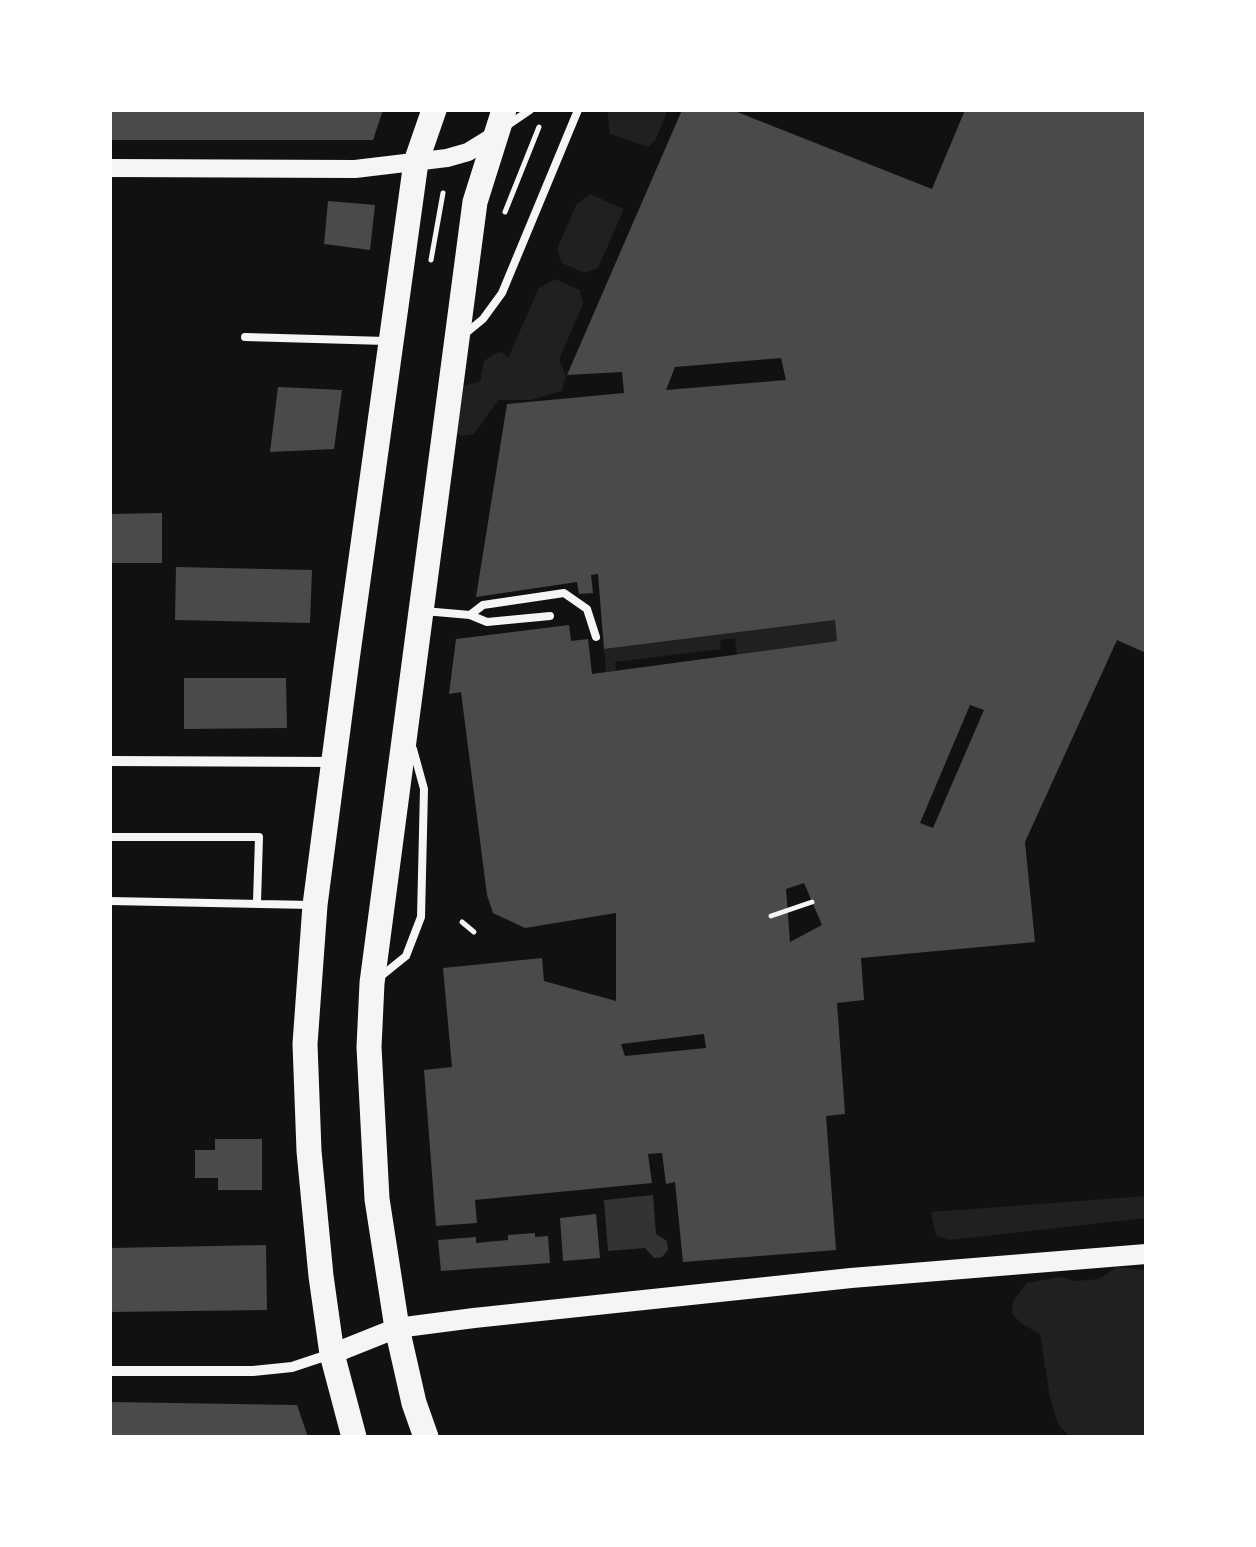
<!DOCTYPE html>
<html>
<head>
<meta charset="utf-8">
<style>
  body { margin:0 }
  #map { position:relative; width:1256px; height:1547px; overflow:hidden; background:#111; font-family:Commissioner,sans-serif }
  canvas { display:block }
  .frame { position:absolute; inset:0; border:112px solid #fff; pointer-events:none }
</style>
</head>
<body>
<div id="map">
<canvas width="1256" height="1547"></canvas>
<div class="frame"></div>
</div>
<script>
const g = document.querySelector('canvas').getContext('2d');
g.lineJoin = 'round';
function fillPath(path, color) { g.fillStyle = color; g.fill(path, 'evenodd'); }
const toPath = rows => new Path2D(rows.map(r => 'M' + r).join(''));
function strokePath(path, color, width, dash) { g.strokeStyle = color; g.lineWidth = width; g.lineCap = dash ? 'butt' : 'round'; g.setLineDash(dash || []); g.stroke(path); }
const green = toPath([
  [607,110,668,110,655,141,648,147,610,134],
  [590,194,624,209,598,268,585,273,562,263,557,249,576,205],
  [555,279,580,290,583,304,559,360,566,376,562,391,531,400,498,400,474,434,462,436,450,430,451,388,480,382,484,361,494,354,502,352,508,358,539,288],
  [835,620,837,641,737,655,735,638,720,640,721,649,615,662,616,671,606,672,604,649],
  [1146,1196,1146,1218,959,1239,948,1240,936,1235,931,1212],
  [1117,1267,1146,1270,1146,1437,1070,1437,1058,1424,1050,1398,1040,1334,1022,1324,1012,1314,1013,1301,1027,1283,1061,1277,1076,1281,1099,1279]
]);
const water = toPath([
  [653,1195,656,1234,667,1241,668,1250,662,1257,654,1258,645,1248,608,1251,604,1200]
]);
const building = toPath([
  [110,110,383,110,373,140,110,140],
  [682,110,732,110,932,189,965,110,1146,110,1146,653,1117,640,1025,842,1035,942,861,958,864,1000,837,1003,845,1114,826,1116,836,1250,683,1262,675,1182,666,1184,662,1153,648,1154,652,1183,475,1200,477,1223,436,1226,424,1070,452,1067,443,968,542,958,544,981,616,1001,616,913,525,928,493,913,487,895,461,692,449,694,456,639,569,625,571,641,588,639,592,674,837,641,835,620,604,649,598,574,591,575,593,593,579,594,577,582,476,597,507,404,624,393,622,372,567,375],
  [781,358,786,380,666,390,675,367],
  [970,705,984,710,933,828,920,823],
  [804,883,822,925,790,942,786,889],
  [704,1034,706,1048,625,1056,621,1044],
  [328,201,375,205,370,250,324,244],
  [278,387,342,390,334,449,270,452],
  [162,513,162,563,110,563,110,514],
  [176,567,312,570,310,623,175,620],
  [184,678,286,678,287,728,184,729],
  [215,1139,262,1139,262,1190,218,1190,218,1178,195,1178,195,1150,215,1150],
  [596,1214,600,1258,563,1261,560,1218],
  [535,1233,535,1237,548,1236,550,1263,441,1271,438,1240,476,1237,476,1243,508,1240,508,1235],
  [266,1245,267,1310,110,1312,110,1248],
  [110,1402,297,1405,308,1437,110,1437]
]);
const path = toPath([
  [505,212,539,127],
  [431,260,443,193],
  [771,916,812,902],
  [462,922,474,932]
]);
const service = toPath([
  [505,127,530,110],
  [466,333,483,319,502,293,578,110],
  [245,337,386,341],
  [424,611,470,615,487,622,550,616],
  [470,615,483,605,564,593,587,609,596,637],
  [110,837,259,837,257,902],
  [110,901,311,905],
  [380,977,406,956,421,917,424,789,413,749]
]);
const minor = toPath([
  [110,761,333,762],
  [110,1371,253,1371,292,1367,331,1354]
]);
const tertiary = toPath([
  [110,168,355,169,447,158,468,152,494,136]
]);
const secondary = toPath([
  [332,1354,397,1328,474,1318,851,1278,1146,1254]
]);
const primary = toPath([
  [354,1437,332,1354,321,1276,309,1151,305,1044,315,905,347,660,416,162,434,110],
  [426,1437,414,1403,397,1328,377,1199,369,1047,372,983,475,202,504,110]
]);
fillPath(green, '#202020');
fillPath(water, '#333');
fillPath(building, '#4a4a4a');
strokePath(path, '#f5f5f5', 5);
strokePath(service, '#f5f5f5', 8);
strokePath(minor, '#f5f5f5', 10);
strokePath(tertiary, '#f5f5f5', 18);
strokePath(secondary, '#f5f5f5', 20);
strokePath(primary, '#f5f5f5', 25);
</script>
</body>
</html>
